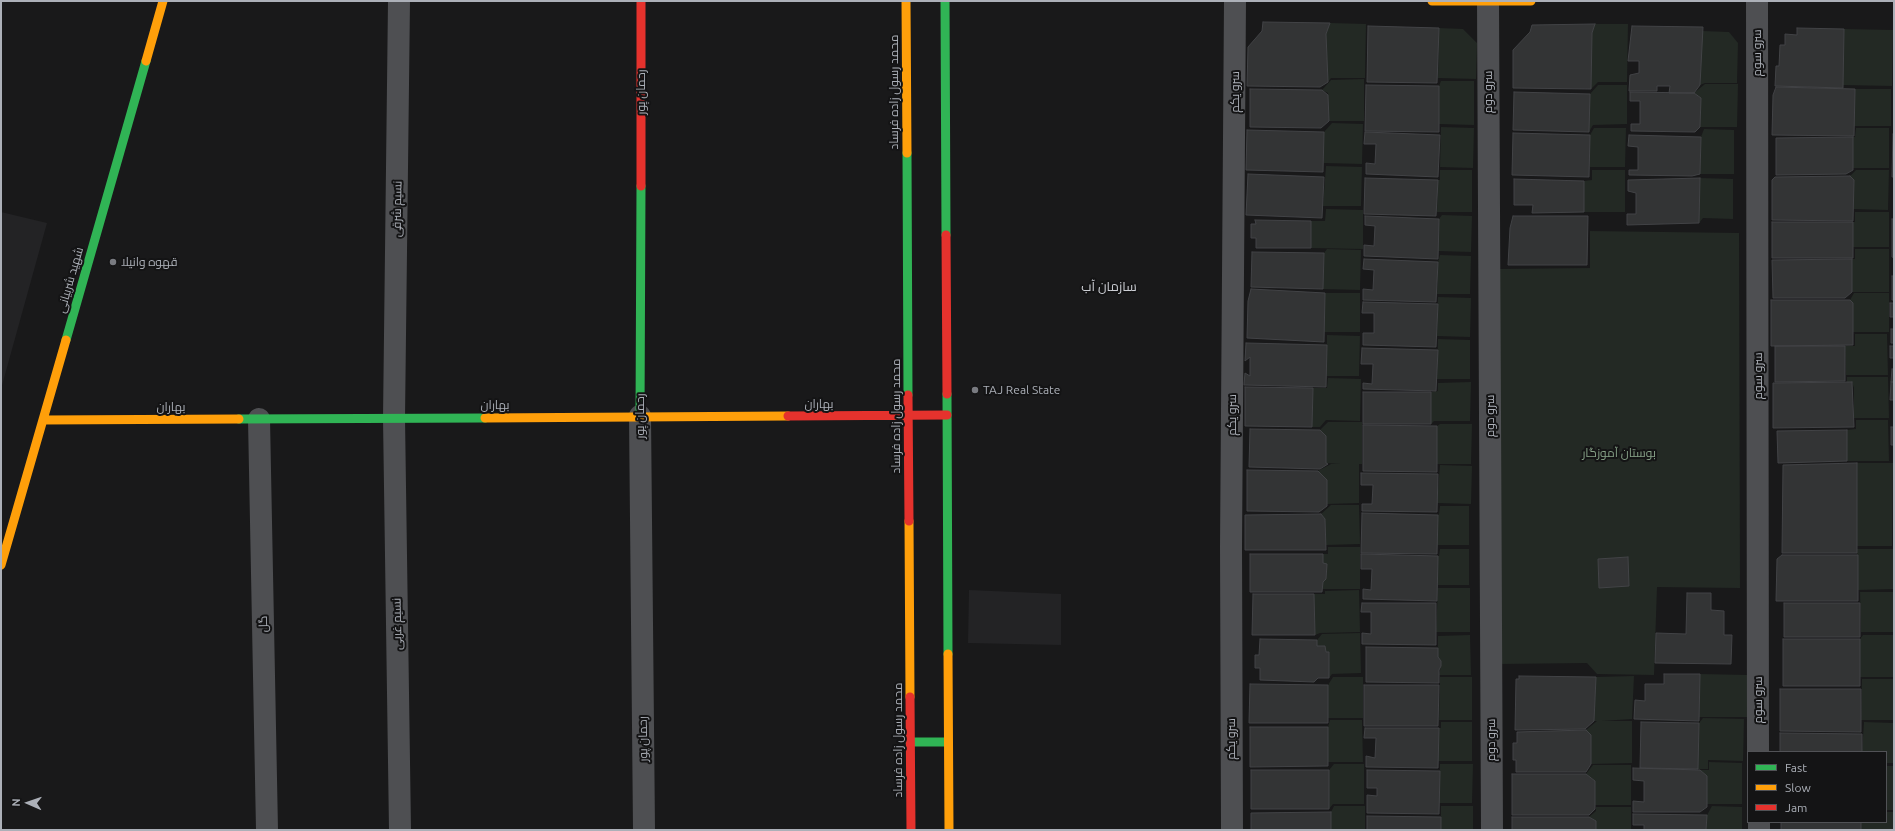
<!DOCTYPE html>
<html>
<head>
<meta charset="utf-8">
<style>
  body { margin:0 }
  #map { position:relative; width:1895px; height:831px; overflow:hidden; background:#19191a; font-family:Ubuntu,sans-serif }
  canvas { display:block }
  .frame { position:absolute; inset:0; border:2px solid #acb0b8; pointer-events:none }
  .legend { position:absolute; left:1747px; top:751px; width:140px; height:72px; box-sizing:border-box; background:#141415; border:1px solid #515256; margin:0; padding:5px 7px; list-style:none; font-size:12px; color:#acb0b8 }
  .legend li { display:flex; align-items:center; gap:8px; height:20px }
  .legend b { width:20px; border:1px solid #515256 }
  .north { position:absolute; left:8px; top:783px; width:40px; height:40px; -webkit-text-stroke:3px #141415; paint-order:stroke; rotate:272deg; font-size:11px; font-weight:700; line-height:16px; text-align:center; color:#acb0b8 }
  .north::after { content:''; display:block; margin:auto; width:14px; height:18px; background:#acb0b8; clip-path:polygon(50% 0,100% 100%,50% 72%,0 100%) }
</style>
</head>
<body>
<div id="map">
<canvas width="1895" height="831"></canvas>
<div class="frame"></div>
<ul class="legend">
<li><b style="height:5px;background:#30b455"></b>Fast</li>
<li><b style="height:5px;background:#ff9f0a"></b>Slow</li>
<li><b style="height:5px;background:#e5322d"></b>Jam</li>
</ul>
<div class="north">N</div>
</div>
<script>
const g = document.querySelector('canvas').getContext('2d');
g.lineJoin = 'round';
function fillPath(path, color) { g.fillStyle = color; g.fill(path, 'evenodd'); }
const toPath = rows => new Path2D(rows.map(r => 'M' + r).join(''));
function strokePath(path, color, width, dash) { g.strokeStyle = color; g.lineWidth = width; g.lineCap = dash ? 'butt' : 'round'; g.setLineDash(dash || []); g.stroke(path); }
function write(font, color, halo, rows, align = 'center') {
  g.font = font + ' Ubuntu,Cairo,sans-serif'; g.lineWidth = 4; g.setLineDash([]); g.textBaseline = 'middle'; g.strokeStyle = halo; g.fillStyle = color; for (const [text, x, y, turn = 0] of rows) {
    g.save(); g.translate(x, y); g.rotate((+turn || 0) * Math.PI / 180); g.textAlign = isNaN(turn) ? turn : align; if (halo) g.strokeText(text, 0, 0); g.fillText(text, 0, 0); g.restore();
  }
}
const built = toPath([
  [1,212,47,223,1,389],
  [969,590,1061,594,1061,645,968,643]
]);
const green = toPath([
  [1330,23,1366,24,1365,78,1331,78,1328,82,1326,34],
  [1595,24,1628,24,1627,82,1598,82,1591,89,1592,33],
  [1439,28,1463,29,1477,43,1476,79,1438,78],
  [1844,29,1893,30,1892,86,1843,85],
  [1702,31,1729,32,1738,43,1737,83,1705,83,1700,85],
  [1364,79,1364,121,1329,121,1328,93,1322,90,1331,80],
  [1441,81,1474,81,1474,125,1439,124,1439,86],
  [1705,84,1738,84,1737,127,1700,127,1701,98,1694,93],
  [1598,85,1627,85,1627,124,1593,125,1589,132,1590,94],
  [1855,89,1891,89,1891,126,1854,126],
  [1332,123,1363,124,1362,164,1324,163,1324,132],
  [1441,127,1474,128,1473,168,1440,167],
  [1594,128,1626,128,1625,167,1590,167,1590,135],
  [1856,128,1889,128,1889,168,1853,168,1853,137,1855,137],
  [1704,129,1734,130,1734,174,1700,174,1701,137],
  [1326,166,1362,167,1361,206,1323,206],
  [1440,170,1472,170,1472,212,1437,212,1438,180,1440,180],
  [1592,170,1625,170,1625,212,1584,212,1584,181,1592,180],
  [1856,170,1889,170,1888,210,1853,209,1854,180,1850,176],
  [1700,178,1733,179,1733,219,1703,218,1699,223],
  [1326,209,1363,210,1363,249,1311,248,1311,221,1325,221],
  [1855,212,1889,212,1889,247,1853,247,1853,222,1855,222],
  [1442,215,1472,216,1471,252,1438,251,1439,219],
  [1590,231,1739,233,1740,588,1657,587,1654,675,1597,674,1587,663,1499,664,1498,269,1590,268],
  [1327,249,1361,250,1360,290,1323,289,1324,253],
  [1855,249,1889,249,1889,292,1852,292,1852,259,1855,259],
  [1440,255,1471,256,1470,294,1437,294,1438,262],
  [1325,293,1360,293,1360,332,1324,332],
  [1854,293,1889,293,1889,332,1853,332,1853,303,1850,300],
  [1438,297,1471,298,1470,337,1437,336],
  [1855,334,1887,334,1888,375,1846,375,1845,346,1855,346],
  [1327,335,1360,336,1359,376,1327,376],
  [1438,339,1470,340,1470,379,1437,379],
  [1847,377,1888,377,1889,418,1854,418,1854,388,1852,382,1847,383],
  [1328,378,1361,379,1360,421,1326,420,1320,427,1312,427,1313,388,1327,388],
  [1471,382,1470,421,1434,421,1431,424,1431,392,1438,391,1438,383],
  [1856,420,1888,420,1889,461,1847,461,1847,430,1856,429],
  [1328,422,1362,422,1362,464,1359,464,1359,503,1327,504,1327,480,1318,471,1331,464,1340,464,1326,463,1326,436,1320,430],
  [1440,424,1472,424,1471,464,1437,464,1437,426],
  [1857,463,1893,463,1892,546,1856,546],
  [1440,465,1472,466,1471,504,1437,503],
  [1331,505,1359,505,1360,544,1326,545,1325,519,1321,514],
  [1440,506,1469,506,1469,545,1437,545,1438,515,1439,514],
  [1328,547,1360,547,1360,589,1323,589,1323,582,1326,579,1327,565,1323,563,1323,554,1328,554],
  [1440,549,1469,549,1469,585,1438,585,1438,556,1439,556],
  [1857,549,1893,549,1893,589,1858,590],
  [1438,588,1470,588,1470,632,1436,632],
  [1359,590,1360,632,1320,633,1315,635,1314,594,1325,594,1325,591],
  [1860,592,1894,592,1894,632,1861,632],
  [1360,633,1361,673,1332,674,1329,678,1329,652,1326,652,1325,646,1317,646,1317,640,1322,634],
  [1470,635,1471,675,1439,675,1441,666,1438,657,1438,636],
  [1863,635,1894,635,1894,677,1860,677,1860,639],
  [1700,674,1748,675,1748,717,1699,717],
  [1634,676,1632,719,1602,721,1632,721,1632,763,1591,764,1591,735,1586,730,1597,721,1594,721,1596,677],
  [1333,677,1363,677,1363,718,1328,718,1328,685],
  [1440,677,1472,677,1472,720,1439,720],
  [1862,679,1894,679,1894,720,1861,720],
  [1703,718,1744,719,1743,761,1708,760,1708,769,1698,769,1699,723],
  [1330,720,1362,720,1363,762,1328,762,1328,727],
  [1441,722,1472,722,1472,761,1438,761,1439,728,1441,728],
  [1864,722,1893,723,1893,763,1886,763,1886,752,1862,752],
  [1709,762,1742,763,1742,804,1707,804,1707,776,1700,770,1709,770],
  [1334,764,1364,764,1364,804,1333,804,1329,809,1329,770],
  [1440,764,1473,764,1472,803,1439,803],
  [1593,765,1631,765,1631,805,1595,805,1595,781,1586,774],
  [1886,766,1894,766,1894,810,1886,810],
  [1334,806,1365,806,1365,830,1331,830,1331,812],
  [1441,806,1473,806,1473,830,1441,830],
  [1712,806,1742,807,1742,830,1706,830,1707,815],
  [1596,807,1631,807,1631,830,1596,830,1596,821,1589,817,1596,811],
  [1886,812,1894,812,1894,830,1861,830,1861,822,1886,822]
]);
const building = toPath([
  [1263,22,1330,23,1326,34,1328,82,1320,87,1247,86,1248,47,1262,31,1263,22],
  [1595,24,1592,33,1591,89,1513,88,1513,50,1530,32,1532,25,1595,24],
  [1368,26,1439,28,1437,83,1367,82,1368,26],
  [1632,26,1703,27,1700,85,1694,93,1669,93,1670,86,1657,86,1657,91,1629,91,1630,75,1639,73,1639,61,1628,61,1632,26],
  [1797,28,1844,29,1843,88,1775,86,1776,66,1779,66,1780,45,1785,45,1785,34,1797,35,1797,28],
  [1366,85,1439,86,1439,132,1365,131,1366,85],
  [1776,87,1855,89,1854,136,1772,135,1773,95,1776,87],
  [1250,89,1322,90,1328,95,1329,121,1321,128,1250,127,1250,89],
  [1514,92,1590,94,1589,132,1513,130,1514,92],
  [1630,92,1694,93,1701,98,1700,127,1695,132,1631,131,1631,124,1640,124,1640,101,1630,101,1630,92],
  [1247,130,1324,132,1323,172,1246,170,1247,130],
  [1365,132,1440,135,1438,177,1366,174,1366,163,1375,164,1376,144,1364,144,1365,132],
  [1513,133,1590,135,1589,177,1512,175,1513,133],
  [1893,134,1894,134,1894,177,1892,177,1893,134],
  [1629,135,1701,137,1700,174,1692,176,1629,175,1629,170,1638,170,1638,147,1628,146,1629,135],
  [1853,137,1853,170,1846,174,1776,175,1776,138,1853,137],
  [1248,174,1324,177,1322,218,1246,215,1248,174],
  [1850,176,1854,180,1853,221,1772,220,1772,180,1775,177,1850,176],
  [1365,178,1438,180,1436,216,1364,214,1365,178],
  [1700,178,1699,223,1627,225,1627,214,1636,214,1636,193,1628,191,1628,180,1700,178],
  [1514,179,1584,181,1584,212,1532,213,1533,205,1514,205,1514,179],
  [1365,216,1439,219,1438,259,1364,256,1364,245,1374,246,1375,226,1365,225,1365,216],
  [1513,216,1588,216,1587,265,1508,265,1510,228,1513,216],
  [1892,219,1894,219,1894,258,1892,257,1892,219],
  [1255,220,1311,221,1311,248,1256,248,1256,238,1251,238,1251,224,1256,224,1255,220],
  [1772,222,1853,222,1853,258,1772,258,1772,222],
  [1252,252,1324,253,1323,289,1251,287,1252,252],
  [1364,259,1438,262,1436,302,1363,300,1363,289,1373,290,1374,270,1363,269,1364,259],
  [1852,259,1852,292,1845,298,1773,298,1772,260,1852,259],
  [1892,276,1894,276,1894,300,1892,300,1892,276],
  [1251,289,1325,293,1324,342,1247,338,1248,301,1251,289],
  [1771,300,1850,300,1853,303,1853,345,1771,346,1771,300],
  [1363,302,1438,304,1436,347,1363,345,1363,333,1374,333,1374,313,1362,313,1363,302],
  [1890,303,1894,303,1894,317,1890,317,1890,303],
  [1891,329,1894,329,1894,343,1891,343,1891,329],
  [1246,343,1327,345,1326,387,1244,385,1245,373,1250,376,1250,357,1245,361,1246,343],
  [1775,346,1845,346,1845,381,1775,382,1775,346],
  [1890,346,1894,346,1894,358,1890,358,1890,346],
  [1362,348,1438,350,1436,391,1363,389,1363,383,1372,384,1373,364,1361,364,1362,348],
  [1892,369,1894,369,1894,382,1891,382,1892,369],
  [1852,382,1854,427,1773,428,1773,383,1852,382],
  [1891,382,1894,382,1894,400,1890,400,1891,382],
  [1245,387,1313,388,1312,427,1245,426,1245,387],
  [1363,392,1431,392,1431,424,1363,424,1363,392],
  [1363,425,1437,426,1437,472,1363,471,1363,425],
  [1891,427,1894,427,1894,445,1891,445,1891,427],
  [1250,429,1320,430,1326,436,1326,463,1328,464,1320,469,1249,467,1250,429],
  [1847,430,1847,461,1778,463,1777,431,1847,430],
  [1857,463,1857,553,1782,553,1783,465,1857,463],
  [1247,470,1318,471,1327,480,1327,506,1319,512,1247,511,1247,470],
  [1361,473,1438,474,1437,512,1362,511,1362,504,1372,504,1373,485,1361,485,1361,473],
  [1362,513,1438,515,1437,554,1361,553,1362,513],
  [1321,514,1325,519,1326,550,1245,550,1245,515,1321,514],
  [1250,554,1323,554,1323,563,1327,564,1326,579,1323,582,1322,592,1250,592,1250,554],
  [1361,554,1438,556,1437,601,1363,599,1363,589,1371,590,1372,569,1361,569,1361,554],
  [1782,555,1858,555,1858,601,1776,601,1777,559,1782,555],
  [1628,557,1629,586,1599,588,1598,559,1628,557],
  [1687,593,1711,593,1711,610,1724,611,1724,635,1732,635,1731,664,1655,663,1656,633,1686,634,1687,593],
  [1253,594,1314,594,1315,635,1252,635,1253,594],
  [1362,603,1436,603,1436,645,1362,644,1362,633,1371,634,1371,612,1361,612,1362,603],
  [1784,603,1860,603,1860,637,1784,637,1784,603],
  [1260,639,1317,640,1317,646,1325,646,1326,652,1329,652,1329,678,1318,678,1314,682,1260,680,1260,668,1255,668,1255,655,1259,655,1260,639],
  [1783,639,1860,639,1860,686,1783,686,1783,639],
  [1366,647,1438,648,1438,657,1441,661,1441,666,1439,670,1439,683,1366,682,1366,647],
  [1664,674,1700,674,1699,721,1634,719,1635,700,1645,701,1645,684,1664,684,1664,674],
  [1519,676,1596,677,1594,721,1585,729,1515,730,1516,679,1519,679,1519,676],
  [1250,684,1328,685,1328,723,1249,723,1250,684],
  [1364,685,1439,685,1438,726,1364,726,1364,685],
  [1780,689,1861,689,1861,732,1780,731,1780,689],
  [1641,722,1699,723,1698,769,1640,768,1641,722],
  [1250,727,1328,727,1328,766,1250,767,1250,727],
  [1365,728,1439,728,1438,768,1366,767,1366,756,1375,758,1376,738,1364,738,1365,728],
  [1586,730,1591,735,1591,764,1586,772,1516,772,1516,760,1513,760,1513,743,1517,743,1517,732,1586,730],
  [1780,733,1862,734,1862,752,1780,752,1780,733],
  [1633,768,1700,770,1707,776,1707,807,1700,812,1633,812,1633,801,1644,802,1644,781,1633,780,1633,768],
  [1251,770,1329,770,1329,809,1251,809,1251,770],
  [1367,770,1440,771,1439,814,1367,813,1367,795,1377,796,1377,788,1367,788,1367,770],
  [1512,774,1586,774,1595,781,1595,809,1589,815,1512,815,1512,774],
  [1331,812,1331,830,1251,830,1251,813,1331,812],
  [1633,814,1707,815,1706,830,1644,830,1644,825,1633,825,1633,814],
  [1367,816,1441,817,1441,830,1367,830,1367,816],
  [1512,817,1589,817,1596,821,1596,830,1512,830,1512,817],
  [1781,822,1861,822,1861,830,1781,830,1781,822]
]);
const street = toPath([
  [399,1,394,418,400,830],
  [1488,1,1492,830],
  [1757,1,1758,752],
  [640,416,644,830],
  [259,419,267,830],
  [1759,822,1759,830],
  [1232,830,1231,546,1235,1]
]);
const fast = toPath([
  [945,1,946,235],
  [907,153,908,395],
  [66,340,146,61],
  [947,394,948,654],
  [640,416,641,186],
  [239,419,485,418],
  [910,742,948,742]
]);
const slow = toPath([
  [906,1,907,153],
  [1432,1,1531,1],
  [146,61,163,1],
  [485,418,788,416],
  [43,420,239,419],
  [909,521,910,697],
  [1,565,66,340],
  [948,654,949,830]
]);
const jam = toPath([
  [641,186,641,1],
  [946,235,947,394],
  [908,395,909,521],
  [788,416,947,415],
  [910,697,911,830]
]);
const markers = [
  [113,262,4,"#797b81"],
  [975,390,4,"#797b81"]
];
const streetNames = [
  ["سرو سوم",1757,53,-90],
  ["رحمان پور",641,92,-90],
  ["محمد رسول زاده فرساد",894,92,-90],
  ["سرو یکم",1235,92,-90],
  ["سرو دوم",1488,92,-90],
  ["نسیم شرقی",397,209,-89],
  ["شهید شربیانی",70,280,-74],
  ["سرو سوم",1758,376,-90],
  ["بهاران",819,404],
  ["بهاران",495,405],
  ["بهاران",171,407],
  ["سرو یکم",1232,415,-90],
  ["رحمان پور",640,416,-90],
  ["محمد رسول زاده فرساد",896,416,-90],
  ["سرو دوم",1490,416,-90],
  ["گل",263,624,-91],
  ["نسیم غربی",397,624,-91],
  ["سرو سوم",1758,700,-90],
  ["رحمان پور",643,739,-91],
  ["سرو یکم",1231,739,-90],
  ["محمد رسول زاده فرساد",898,740,-90],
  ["سرو دوم",1491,740,-90]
];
const poiNames = [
  ["قهوه وانیلا",121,262],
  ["TAJ Real State",983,390]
];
const parkNames = [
  ["بوستان آموزگار",1619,453]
];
const neighbourhoodNames = [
  ["سازمان آب",1109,287]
];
fillPath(built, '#232325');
fillPath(green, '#232924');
fillPath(building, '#333435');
strokePath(building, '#424346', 1);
strokePath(street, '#4e4f52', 22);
strokePath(fast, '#30b455', 9);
strokePath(slow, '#ff9f0a', 9);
strokePath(jam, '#e5322d', 9);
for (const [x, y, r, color] of markers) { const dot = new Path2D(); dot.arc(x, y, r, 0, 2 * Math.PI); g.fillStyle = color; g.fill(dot); strokePath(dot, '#141415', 1.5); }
write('12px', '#acb0b8', '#141415', streetNames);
write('12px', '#acb0b8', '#141415', poiNames, 'left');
write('12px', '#86a187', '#141415', parkNames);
write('13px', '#cdcfd5', '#141415', neighbourhoodNames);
</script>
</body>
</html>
